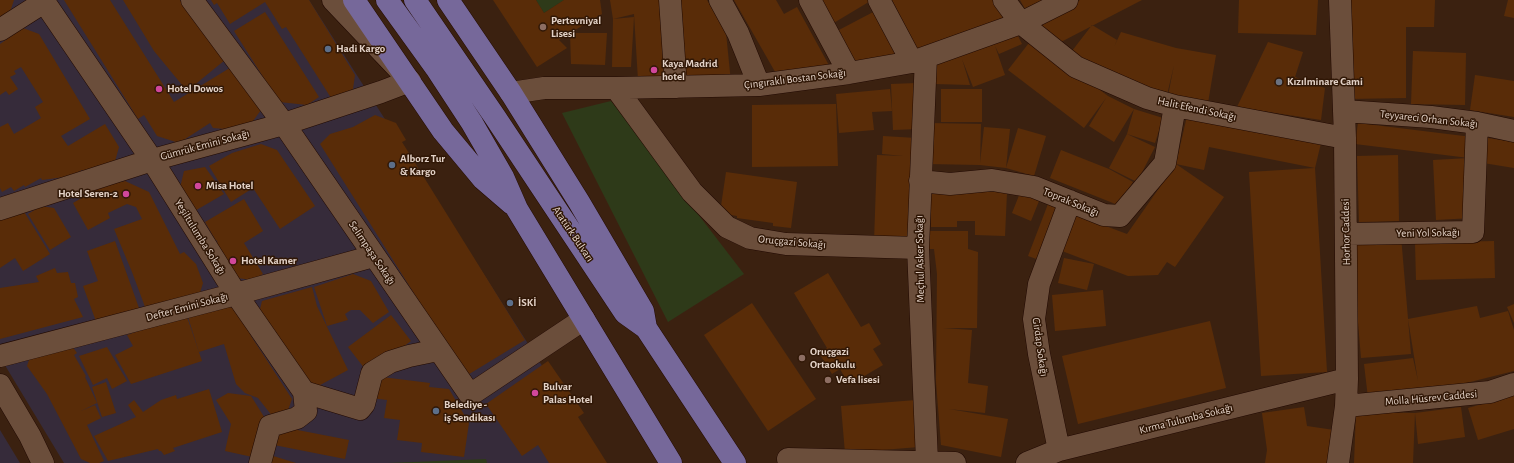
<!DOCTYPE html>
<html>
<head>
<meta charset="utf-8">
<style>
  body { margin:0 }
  canvas { display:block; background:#3b2110 }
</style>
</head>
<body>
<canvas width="1514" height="463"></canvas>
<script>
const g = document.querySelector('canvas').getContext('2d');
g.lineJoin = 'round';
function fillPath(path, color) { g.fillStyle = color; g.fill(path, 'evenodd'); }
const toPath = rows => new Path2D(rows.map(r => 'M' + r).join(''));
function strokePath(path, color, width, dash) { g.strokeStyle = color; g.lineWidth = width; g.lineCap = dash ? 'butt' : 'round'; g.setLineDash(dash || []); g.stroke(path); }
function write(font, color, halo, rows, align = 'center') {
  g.font = font + ' "Alegreya Sans",sans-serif'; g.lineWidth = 3; g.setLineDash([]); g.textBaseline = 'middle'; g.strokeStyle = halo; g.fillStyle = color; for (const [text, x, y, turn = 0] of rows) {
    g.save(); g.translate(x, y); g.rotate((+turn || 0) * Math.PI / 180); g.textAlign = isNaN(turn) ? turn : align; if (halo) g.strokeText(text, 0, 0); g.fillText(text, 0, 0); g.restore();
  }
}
const commercial = toPath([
  [0,0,309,0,604,463,64,463,0,357],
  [0,430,20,463,0,463]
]);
const green = toPath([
  [536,0,564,0,544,13],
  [611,101,744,274,668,322,562,113],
  [486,459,487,463,388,463]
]);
const building = toPath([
  [0,0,14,0,10,12,0,18],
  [64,0,110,0,174,102,233,66,261,110,253,121,238,130,213,128,210,123,179,143,157,136,144,115,138,119],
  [123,0,180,0,225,60,187,91,154,51],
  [211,0,309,0,355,75,353,89,333,101,286,27,282,29,265,2,230,24,217,3,214,5],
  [493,0,536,0,544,13,564,0,600,0,602,14,570,33,607,33,605,65,571,64,570,33,559,40,567,48,537,67],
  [610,0,665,0,671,78,638,80,634,14,613,19,634,17,631,67,612,67,613,19],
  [675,0,707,0,726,33,731,82,681,82],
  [734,0,776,0,784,14,797,7,831,69,778,77],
  [818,0,872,0,832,24],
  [892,0,994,0,1005,18,920,54],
  [1020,0,1052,0,1028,14],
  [1080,0,1142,0,1059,43,1039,25],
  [1239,0,1318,0,1316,35,1238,33],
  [1347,0,1435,0,1434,27,1406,27,1406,98,1348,99],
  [1508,0,1514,0,1514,18,1504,16],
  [877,10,903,57,855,67,837,31],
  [265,12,319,97,307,105,279,102,234,31],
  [1092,25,1117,40,1114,47,1121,32,1176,48,1216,55,1208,103,1168,96,1174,65,1167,95,1101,72,1072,51],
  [23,28,39,34,90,119,61,136,68,146,105,124,119,147,114,165,88,175,82,170,72,176,42,180,41,178,25,187,24,185,14,191,11,187,2,192,0,188,0,127,8,123,14,134,41,118,35,107,43,102,21,67,14,71,16,74,10,77,18,89,9,95,6,91,0,95,0,44],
  [1016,32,1022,44,999,54,995,46,1005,75,973,87,962,59,970,85,935,84,933,64],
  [1032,39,1108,96,1134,109,1114,142,1089,126,1106,98,1084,128,1008,70],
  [1268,42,1303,52,1295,77,1325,88,1321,120,1237,107],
  [1413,51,1466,53,1465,105,1411,104],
  [1475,75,1514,81,1514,117,1470,110],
  [917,83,919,129,893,130,891,84],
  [890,89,892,111,872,112,874,130,839,133,836,94],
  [941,89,982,89,982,122,941,122],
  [836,104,838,166,752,167,752,105],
  [1134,109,1163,118,1155,143,1127,134],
  [375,115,396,123,406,140,402,142,525,340,466,376,320,144,330,134,353,127],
  [1187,116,1321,143,1315,168,1327,372,1261,376,1249,172,1315,168,1209,147,1204,170,1176,164,1224,197,1175,267,1167,262,1158,275,1128,276,1054,248,1068,212,1127,234,1176,164],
  [929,123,981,124,980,163,984,127,1010,129,1006,168,1018,128,1046,136,1034,176,1006,168,980,165,928,164],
  [1358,123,1472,137,1472,218,1436,220,1433,160,1469,158,1355,144],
  [1127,134,1155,147,1137,182,1109,168],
  [883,136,916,138,912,243,874,242,877,155,904,156,882,154],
  [1481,137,1514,142,1514,168,1477,162],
  [261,144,277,150,315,206,280,229,253,188,231,202,209,166,232,153],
  [1061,150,1109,169,1133,182,1118,205,1050,178],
  [1398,155,1399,221,1359,222,1357,156],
  [205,167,224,194,193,212,179,192,184,171],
  [726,172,797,182,791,228,773,226,773,223,737,218,737,216,720,213],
  [125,181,149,192,180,254,184,252,196,264,203,283,199,296,148,315,132,272,114,229,142,219,136,207,127,204,108,213,110,218,88,230,73,203,104,185],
  [931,191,1007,192,1005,236,975,235,975,221,957,221,957,227,931,227],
  [1020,193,1039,201,1031,221,1012,213],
  [244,199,263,231,244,243,263,274,252,280,230,277,219,258,217,240,216,241,205,222],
  [1048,204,1065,210,1045,262,1028,256],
  [41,206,54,208,71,237,50,250,28,214],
  [23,210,50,254,23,271,15,258,0,268,0,217],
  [928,231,968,231,968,249,978,252,977,328,943,328,972,330,968,383,988,386,985,413,949,409,1008,419,1001,457,941,445,936,382,937,274,934,249,927,249],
  [1401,236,1411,354,1361,358,1351,240],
  [115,241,139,308,97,324,83,286,98,281,87,251],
  [1494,241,1495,278,1416,280,1415,243],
  [1064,258,1094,264,1087,290,1058,283],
  [55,268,57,273,68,272,71,283,75,283,78,297,74,299,83,317,0,339,0,288,39,282,36,276],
  [828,273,861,327,869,323,881,344,873,349,883,365,849,385,840,369,832,374,819,353,827,348,794,293],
  [353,274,371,281,389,312,373,323,360,310,351,310,345,314,348,320,327,326,314,287],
  [312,287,317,306,348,370,309,391,269,328,260,309,262,301],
  [1103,290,1106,326,1055,331,1052,295],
  [752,303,816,399,768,431,704,335],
  [1514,304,1514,323,1507,307],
  [226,306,244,311,251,336,292,399,287,413,273,417,258,398,245,393,236,384,224,344,199,352,188,317],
  [1477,306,1480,318,1508,311,1514,330,1514,371,1462,384,1368,398,1364,364,1413,358,1418,381,1408,319],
  [186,314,202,361,131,384,115,355,133,346,127,335],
  [391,315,411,341,368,373,348,347],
  [1210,321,1226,388,1078,424,1062,356],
  [72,346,77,353,74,355,86,376,85,377,97,403,81,411,95,405,101,418,87,425,104,461,99,463,90,463,81,459,47,394,27,366,30,357],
  [107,347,127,381,112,389,107,378,93,385,79,356],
  [548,361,584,413,578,417,607,463,549,463,538,445,522,456,486,404],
  [374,376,430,383,429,387,449,389,469,423,464,457,421,452,422,443,397,440,400,420,384,418,387,400,371,398],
  [106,382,116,413,102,417,92,387],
  [209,389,222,432,173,448,175,451,164,455,161,451,159,451,158,449,108,461,94,436,136,417,128,405,134,400,143,412,161,400,176,395,177,399],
  [228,393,251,396,266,420,257,458,225,451,231,424,216,400],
  [1514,395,1514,429,1478,440,1468,408],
  [916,400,919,447,845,453,841,406],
  [1304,407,1307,426,1334,430,1329,463,1265,463,1267,450,1262,413],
  [1461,407,1465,437,1418,444,1415,413],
  [1356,412,1415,413,1413,463,1354,463],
  [277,426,349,440,345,459,274,445],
  [270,455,296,463,267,463]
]);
const minor = toPath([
  [43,0,152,160,236,294,304,392,306,411,297,418,270,426,260,463],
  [192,0,284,124,470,395,584,319],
  [670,0,676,87],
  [720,0,738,33,759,85],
  [810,0,849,73],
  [879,0,912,62],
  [1004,0,1021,23,1076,67,1147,98,1175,106,1345,138],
  [0,30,44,2],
  [926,57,918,248,927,461],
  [616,88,692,192,727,227,750,238,786,244,918,248],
  [511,93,544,88,616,88,759,85,849,73,912,62,1021,23,1067,0],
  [1344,111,1431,117,1477,123,1514,131],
  [920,181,950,184,992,180,1034,187,1104,215,1120,216,1165,163,1175,106],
  [0,209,152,160,284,124,381,92,410,81,333,0],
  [1346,234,1473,232,1477,123],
  [0,356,236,294,374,256],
  [0,385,30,436,43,463],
  [304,392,360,409,364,404,372,373,390,362,409,356,438,350],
  [1346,406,1490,392,1514,384],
  [1059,450,1039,354,1034,319,1039,284,1070,201],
  [788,459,955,463],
  [1027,463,1059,450,1347,379],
  [1338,463,1346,406,1347,379,1345,138,1340,0]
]);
const major = toPath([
  [354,0,443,131,483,179,512,204],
  [387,0,436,68,472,123,503,177,517,209,671,463],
  [415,0,495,117,625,313,646,328,735,463],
  [448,0,511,93,579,202,643,311,646,328]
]);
const markers = [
  [543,27,4,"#8d6e63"],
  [328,49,4,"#5c6f8a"],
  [654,70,4,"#d1479c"],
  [1279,82,4,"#6b7280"],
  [159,89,4,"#d1479c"],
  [392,165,4,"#5c6f8a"],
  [198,186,4,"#d1479c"],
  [126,194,4,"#d1479c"],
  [233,261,4,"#d1479c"],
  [510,303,4,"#5c6f8a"],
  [802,358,4,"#8d6e63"],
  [828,380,4,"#8d6e63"],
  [535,393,4,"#d1479c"],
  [436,411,4,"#5c6f8a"]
];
const poiNames = [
  ["Pertevniyal",551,21],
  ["Lisesi",551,34],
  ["Hadi Kargo",336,49],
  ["Kaya Madrid",662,64],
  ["hotel",662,77],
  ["Kızılminare Cami",1287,82],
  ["Hotel Dowos",167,89],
  ["Alborz Tur",400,159],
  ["& Kargo",400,172],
  ["Misa Hotel",206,186],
  ["Hotel Seren-2",118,194,"right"],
  ["Hotel Kamer",241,261],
  ["İSKİ",518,303],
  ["Oruçgazi",810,352],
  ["Ortaokulu",810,365],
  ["Vefa lisesi",836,380],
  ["Bulvar",543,387],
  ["Palas Hotel",543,400],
  ["Belediye -",444,405],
  ["iş Sendikası",444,418]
];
const streetNames = [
  ["Çıngıraklı Bostan Sokağı",795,79,-7],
  ["Halit Efendi Sokağı",1197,109,12],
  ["Teyyareci Orhan Sokağı",1429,119,6],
  ["Gümrük Emini Sokağı",205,145,-15],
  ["Toprak Sokağı",1071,202,22],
  ["Horhor Caddesi",1346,232,-91],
  ["Yeni Yol Sokağı",1428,233,-1],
  ["Atatürk Bulvarı",573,234,56],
  ["Yeşiltulumba Sokağı",200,237,58],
  ["Oruçgazi Sokağı",792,242,5],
  ["Selimpaşa Sokağı",372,253,56],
  ["Meçhul Asker Sokağı",920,259,-91],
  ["Defter Emini Sokağı",187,307,-15],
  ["Girdap Sokağı",1040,347,82],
  ["Molla Hüsrev Caddesi",1431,398,-5],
  ["Kırma Tulumba Sokağı",1186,419,-14]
];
fillPath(commercial, '#362b3a');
fillPath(green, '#2e3a19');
fillPath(building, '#592c08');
strokePath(minor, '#210900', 23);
strokePath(major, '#210900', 23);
strokePath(minor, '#6b4e3b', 22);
strokePath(major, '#76689a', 22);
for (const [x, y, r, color] of markers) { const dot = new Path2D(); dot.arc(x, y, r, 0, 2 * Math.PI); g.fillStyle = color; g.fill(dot); strokePath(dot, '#301706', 1.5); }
write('bold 11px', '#e3d2c7', '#301706', poiNames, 'left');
write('11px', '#e3d2c7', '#301706', streetNames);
</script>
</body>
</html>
